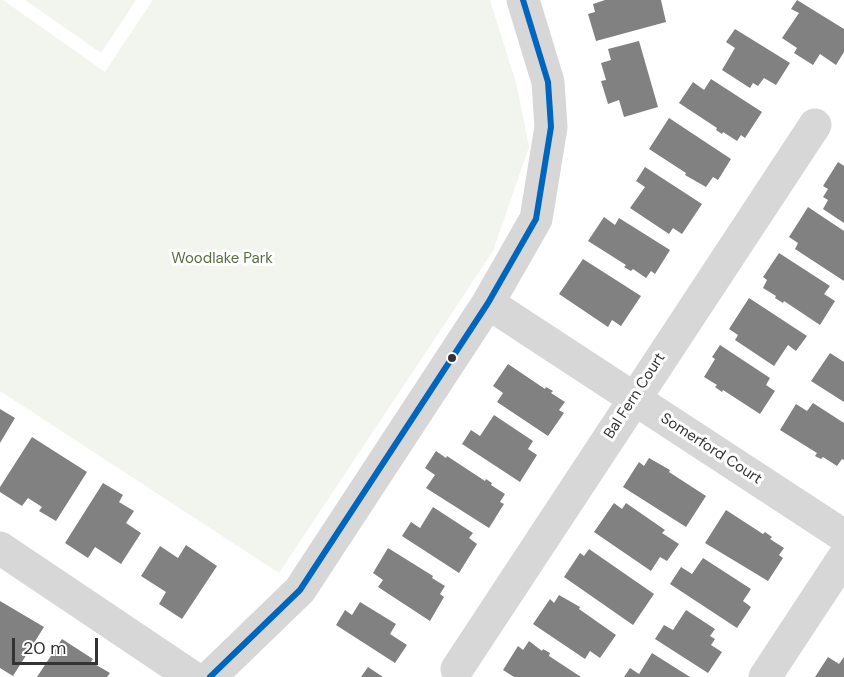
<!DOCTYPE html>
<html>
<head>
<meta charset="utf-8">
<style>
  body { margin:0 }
  #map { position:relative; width:844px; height:677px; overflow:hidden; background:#fff; font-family:"DM Sans",sans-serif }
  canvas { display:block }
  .scale { position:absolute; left:12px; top:638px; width:86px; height:27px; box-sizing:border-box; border:3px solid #333; border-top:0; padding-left:8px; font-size:18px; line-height:21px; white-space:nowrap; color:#333; -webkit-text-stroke:4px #fff; paint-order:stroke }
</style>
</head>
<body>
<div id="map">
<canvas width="844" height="677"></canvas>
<div class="scale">20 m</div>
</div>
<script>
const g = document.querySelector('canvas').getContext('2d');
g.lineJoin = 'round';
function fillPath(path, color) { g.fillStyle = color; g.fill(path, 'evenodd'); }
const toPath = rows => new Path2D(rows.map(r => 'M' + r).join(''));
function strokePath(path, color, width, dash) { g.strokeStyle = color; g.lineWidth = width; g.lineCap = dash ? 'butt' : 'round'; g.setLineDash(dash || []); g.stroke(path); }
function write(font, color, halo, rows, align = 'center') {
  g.font = font + ' "DM Sans",sans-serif'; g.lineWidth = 6; g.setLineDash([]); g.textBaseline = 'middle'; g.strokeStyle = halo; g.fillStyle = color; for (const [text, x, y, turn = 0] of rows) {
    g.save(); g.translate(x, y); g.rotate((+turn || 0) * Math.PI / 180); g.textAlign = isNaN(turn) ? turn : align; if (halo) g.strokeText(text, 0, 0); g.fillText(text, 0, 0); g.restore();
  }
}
const green = toPath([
  [0,0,3,0,105,72,153,0,490,0,517,86,529,147,493,251,279,573,0,391],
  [25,0,136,0,101,53]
]);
const building = toPath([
  [605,0,661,0,666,22,596,41,588,14,595,12,593,4],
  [797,0,844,29,844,52,836,65,820,54,813,65,794,53,797,48,782,38,799,13,791,9],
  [735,29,790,63,776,85,764,78,758,86,753,83,750,88,722,70,735,48,726,42],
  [639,41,658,107,624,117,619,100,608,104,601,81,606,80,601,63,611,60,608,49],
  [711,79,762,112,745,138,741,135,737,141,723,132,722,134,716,130,717,128,679,103,693,82,704,90],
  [669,118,731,159,718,180,713,177,706,187,685,175,686,173,649,149],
  [838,162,844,166,844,223,823,209,828,200,823,197,828,189,823,186],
  [645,167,702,204,682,234,673,228,669,234,630,208,645,187,636,181],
  [808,207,844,231,844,281,795,249,798,243,789,237],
  [604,217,615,225,619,218,670,250,655,274,651,271,646,278,633,269,631,271,624,267,626,265,588,241],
  [779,253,830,286,824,294,835,301,820,325,784,301,783,303,775,298,776,296,763,288,767,280,763,277],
  [583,259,641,296,621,326,612,320,608,327,559,294],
  [749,298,807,336,796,351,788,345,774,366,735,340,738,335,729,329],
  [720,345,770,378,766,385,775,391,760,414,723,390,722,392,715,387,717,385,704,377,715,359,712,357],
  [830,353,844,362,844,402,811,381],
  [508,364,545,389,546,387,553,391,551,393,565,402,559,410,564,413,548,436,497,402,503,393,493,386],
  [813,403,844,423,844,460,842,459,837,466,823,457,821,459,815,456,817,453,780,430,796,404,807,411],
  [0,409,15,418,0,443],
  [494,415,533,441,528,449,537,455,520,482,462,444,471,430,480,436],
  [32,437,87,472,56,521,39,511,42,507,28,498,22,506,0,492,0,487],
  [436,451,446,458,447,456,485,481,486,479,492,483,491,485,505,494,500,502,504,504,489,528,426,488,435,475,425,468],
  [649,458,670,470,669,472,706,496,686,527,623,487,639,462,644,466],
  [103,483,123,495,119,502,134,511,126,523,141,533,121,564,95,547,88,558,65,543],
  [614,503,622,509,626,503,665,530,662,533,679,544,667,561,660,557,651,571,594,532],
  [433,507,473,533,469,538,477,544,459,573,402,536,411,522,420,528],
  [726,510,763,534,765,532,772,537,770,539,784,548,779,555,783,558,768,581,705,543],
  [186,545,217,566,182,619,159,604,166,592,141,576,160,546,178,558],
  [388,548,433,576,432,578,445,586,440,594,444,597,430,621,378,587,383,580,373,573],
  [589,549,654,594,633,625,564,577,580,553,584,556],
  [703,558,751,589,743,601,751,607,737,628,670,584,681,567,692,574],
  [559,595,580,607,579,609,616,635,600,658,590,651,585,659,533,624,550,599,554,603],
  [0,601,44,627,13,676,0,668],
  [360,602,396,624,390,634,407,645,395,663,336,625,345,610,352,615],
  [686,610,715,629,710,636,715,639,711,645,722,652,708,673,655,639,664,625,673,630],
  [62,639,93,659,91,662,110,673,107,677,37,677],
  [529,641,542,651,543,649,550,653,549,656,581,677,514,677,503,670,518,646,523,650],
  [652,653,690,677,624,677,630,668,639,674],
  [828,657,839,664,844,657,844,677,815,677],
  [368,667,383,677,361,677]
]);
const minor = toPath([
  [488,303,844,536],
  [0,548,192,677],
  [457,669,815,125],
  [210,677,300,590,488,303,536,219,551,127,548,82,523,0],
  [765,677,844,557]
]);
const bus1 = toPath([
  [210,677,300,590,488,303,536,219,551,127,548,82,523,0]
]);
const markers = [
  [452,358,5,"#333"]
];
const parkNames = [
  ["Woodlake Park",222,259]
];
const streetNames = [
  ["Bal Fern Court",635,396,-57],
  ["Somerford Court",711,449,33]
];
fillPath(green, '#f1f5ed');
fillPath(building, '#818181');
strokePath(minor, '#d7d7d7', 33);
strokePath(bus1, '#0065bd', 6);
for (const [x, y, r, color] of markers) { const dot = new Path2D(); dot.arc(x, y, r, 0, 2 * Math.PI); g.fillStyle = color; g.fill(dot); strokePath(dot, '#fff', 2); }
write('15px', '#56703f', '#fff', parkNames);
write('15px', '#333', '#fff', streetNames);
</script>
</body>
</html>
